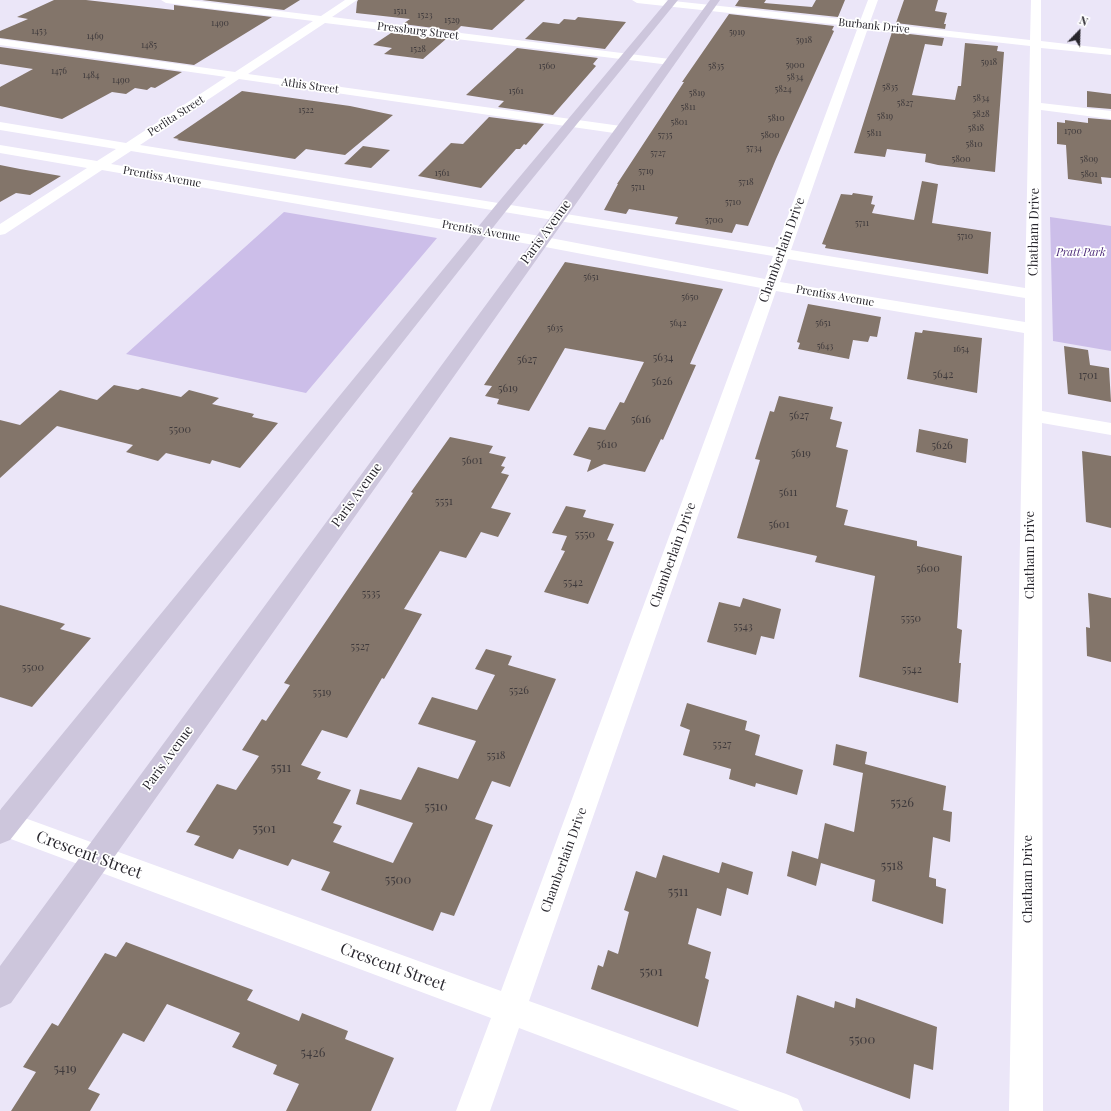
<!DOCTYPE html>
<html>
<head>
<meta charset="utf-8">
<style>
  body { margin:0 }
  #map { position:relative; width:1111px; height:1111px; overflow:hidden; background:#ebe6f8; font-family:"Playfair Display",serif }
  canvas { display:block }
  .north { position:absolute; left:1059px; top:12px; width:40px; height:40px; -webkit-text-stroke:3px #fff; paint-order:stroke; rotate:23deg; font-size:11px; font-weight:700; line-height:16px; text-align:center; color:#28262d }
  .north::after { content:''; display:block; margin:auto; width:14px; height:18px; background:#28262d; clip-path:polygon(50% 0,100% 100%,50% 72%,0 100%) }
</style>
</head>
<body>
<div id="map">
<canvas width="1111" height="1111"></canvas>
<div class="north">N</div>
</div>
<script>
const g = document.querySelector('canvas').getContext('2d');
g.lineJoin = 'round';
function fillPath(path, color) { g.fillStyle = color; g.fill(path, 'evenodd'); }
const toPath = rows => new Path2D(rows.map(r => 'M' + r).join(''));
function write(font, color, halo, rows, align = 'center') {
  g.font = font + ' "Playfair Display",serif'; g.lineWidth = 3.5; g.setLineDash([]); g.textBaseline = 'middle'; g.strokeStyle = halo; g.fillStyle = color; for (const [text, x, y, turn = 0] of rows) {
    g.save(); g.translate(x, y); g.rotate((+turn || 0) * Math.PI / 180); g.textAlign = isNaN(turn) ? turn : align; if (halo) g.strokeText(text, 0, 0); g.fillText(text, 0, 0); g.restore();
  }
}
const green = toPath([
  [284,212,437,238,306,393,126,354],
  [1050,217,1111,226,1111,351,1053,341]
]);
const building = toPath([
  [54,0,86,0,174,10,174,5,272,17,194,65,0,38,0,31,28,19,17,17],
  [202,0,300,0,284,10],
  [358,0,525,0,492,30,461,26,456,31,403,24,410,19,356,13,357,2],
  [739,0,766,0,764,3,812,7,816,0,845,0,838,17,735,6],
  [904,0,938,0,935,11,947,13,944,24,946,24,945,29,896,23],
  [729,14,834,26,832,30,834,31,776,159,748,226,736,224,732,233,675,224,678,217,629,209,626,214,604,210,618,184,617,184,684,82,682,82],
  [578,17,626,22,605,49,525,39,543,22,559,24,564,19,575,20],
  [892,32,944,38,942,46,925,44,912,95,955,100,958,86,961,86,965,43,998,46,997,51,1004,52,995,172,938,165,925,162,926,154,887,149,885,157,854,153],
  [391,33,446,39,423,59,384,54,392,48,373,45],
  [0,47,182,72,155,88,151,87,147,90,135,88,126,94,112,92,62,119,0,106,0,87,33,69,0,64],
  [517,48,598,58,593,64,596,66,553,115,498,107,504,101,466,95],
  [242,91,350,106,393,115,345,155,306,149,295,159,177,140,179,139,173,138],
  [1087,91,1111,94,1111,109,1087,107],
  [489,117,544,124,526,145,524,144,520,149,516,149,481,188,418,176,451,143,463,144],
  [1088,118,1111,120,1111,178,1101,177,1102,184,1068,179,1066,145,1057,144,1057,122,1065,123,1065,120,1088,123],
  [363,146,390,150,371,168,344,164],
  [0,165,20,169,61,176,30,195,16,193,0,202],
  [922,181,938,184,932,223,991,232,988,274,825,248,826,245,822,244,841,194,852,195,853,193,873,196,871,204,875,205,872,213,914,220],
  [565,262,723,289,690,364,696,365,663,440,661,439,645,472,604,464,587,472,591,460,573,455,589,427,605,430,620,402,624,403,644,362,565,348,529,411,497,404,499,399,485,396,492,386,484,385],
  [808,304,881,317,877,337,870,336,868,342,853,340,849,359,798,349,800,343,797,342],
  [923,330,982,338,977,393,907,379,915,332,922,333],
  [1064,346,1088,350,1090,365,1109,368,1111,402,1068,394],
  [114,385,138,390,142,388,181,397,189,390,219,398,212,404,254,414,252,417,278,423,240,468,212,460,210,464,166,453,158,461,126,452,133,445,57,426,0,478,0,420,20,425,60,390,97,400],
  [779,396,833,407,830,419,842,422,836,447,848,450,836,507,848,510,844,525,917,541,917,546,962,556,957,628,962,630,959,663,961,663,958,703,859,677,875,576,815,562,817,556,737,538,760,460,755,459,770,411,774,412],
  [919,429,968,439,966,463,916,452],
  [450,437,493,446,489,453,506,457,501,466,505,467,501,473,509,475,491,508,511,513,498,537,481,532,466,558,440,551,404,609,422,614,384,679,382,678,347,738,322,730,301,765,321,772,317,779,351,790,333,823,342,826,333,842,393,863,413,823,356,804,360,789,401,800,418,767,458,779,476,741,418,724,432,697,477,710,495,675,475,669,486,649,512,656,508,665,556,679,510,787,492,781,475,819,493,825,454,916,441,912,433,931,321,890,330,872,292,859,288,866,239,849,233,859,194,845,200,836,186,832,217,784,236,790,259,756,242,750,262,719,266,721,290,685,284,683,384,536,413,493,411,492],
  [1082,451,1111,456,1111,528,1086,522],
  [566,506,586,510,583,517,614,524,607,540,614,542,588,604,544,592,565,551,561,550,567,536,552,533],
  [1088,593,1111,598,1111,662,1087,656,1086,627,1090,628],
  [743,598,781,609,774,639,761,636,756,655,707,642,719,602,740,607],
  [0,605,65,624,60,629,91,638,32,707,0,697],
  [687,703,747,721,745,730,760,735,755,755,803,770,797,795,756,783,755,787,729,779,731,769,683,755,690,730,680,726],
  [836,744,867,752,865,764,946,786,943,810,952,812,950,842,933,837,929,877,936,879,936,886,946,889,943,924,872,901,875,880,821,863,816,886,787,876,792,851,818,859,825,823,854,832,863,773,833,765],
  [663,855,719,873,722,862,753,872,748,895,727,888,721,916,697,908,688,944,711,952,705,978,709,980,698,1027,591,989,598,965,603,967,608,950,618,954,629,912,624,910,636,871,656,878],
  [126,942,253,990,247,1000,299,1021,302,1013,348,1031,345,1039,394,1058,371,1111,286,1111,299,1084,273,1074,277,1065,232,1047,240,1033,167,1004,144,1042,123,1033,88,1089,100,1094,90,1111,11,1111,36,1072,23,1067,52,1023,58,1026,105,953,116,957],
  [797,995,834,1008,835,1001,855,1008,856,998,937,1027,933,1070,914,1064,910,1099,786,1053]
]);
const street = toPath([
  [161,0,190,0,321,16,345,0,357,0,332,17,670,59,676,62,670,65,325,23,248,74,621,126,627,130,621,134,239,79,140,145,776,248,858,27,637,3,632,0,664,0,860,21,868,0,878,0,870,22,1030,40,1031,0,1041,0,1041,41,1111,49,1111,55,1041,48,1041,103,1111,111,1111,119,1041,110,1042,411,1111,423,1111,435,1042,423,1043,1111,1009,1111,1024,333,776,291,529,1001,786,1094,798,1099,803,1111,740,1111,519,1028,490,1111,456,1111,491,1018,0,835,0,809,501,991,761,288,540,246,102,170,5,234,0,235,0,224,87,168,0,153,0,145,97,161,116,149,0,130,0,122,126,143,226,77,0,45,0,39,235,72,313,21,166,3,161,0],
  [868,28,1030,46,1025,288,791,250,868,28],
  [131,151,773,256,765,279,540,236,111,164,131,151],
  [788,259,1025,298,1025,322,780,282,788,259]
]);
const secondary = toPath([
  [668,0,678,0,506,211,10,840,0,844,0,810,496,205,668,0],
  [710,0,720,0,11,1003,0,1008,0,966,710,0]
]);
const farNumbernames = [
  ["1511",400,11],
  ["1523",425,15],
  ["1529",452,20],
  ["1490",220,23],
  ["1453",39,31],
  ["5919",737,32],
  ["1469",95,36],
  ["5918",804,40],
  ["1485",149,45],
  ["1528",418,49],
  ["5918",989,62],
  ["5900",795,65],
  ["1560",547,66],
  ["5835",716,66],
  ["1476",59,71],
  ["1484",91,75],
  ["5834",795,77],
  ["1490",121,80],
  ["5835",890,87],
  ["5824",783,89],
  ["1561",516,91],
  ["5819",697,93],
  ["5834",981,98],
  ["5827",905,103],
  ["5811",688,107],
  ["1522",306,110],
  ["5828",981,114],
  ["5819",885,116],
  ["5810",776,118],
  ["5801",679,122],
  ["5818",976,128],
  ["1700",1073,131],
  ["5811",874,133],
  ["5735",665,135],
  ["5800",770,135],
  ["5810",974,144],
  ["5734",754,148],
  ["5727",658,153],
  ["5800",961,159],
  ["5809",1089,159],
  ["5719",646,171],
  ["1561",442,173],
  ["5801",1089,174],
  ["5718",746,182],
  ["5711",638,187],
  ["5710",733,202],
  ["5700",714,220],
  ["5711",862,223],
  ["5710",965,236],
  ["5651",591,277],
  ["5650",690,297],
  ["5642",678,323],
  ["5651",823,323],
  ["5635",555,328],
  ["5643",825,346],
  ["1654",961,349]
];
const farStreetnames = [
  ["Burbank Drive",874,26,6],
  ["Pressburg Street",418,31,7],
  ["Athis Street",310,86,8],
  ["Perlita Street",176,116,-33],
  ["Prentiss Avenue",162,177,10],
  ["Prentiss Avenue",481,231,10],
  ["Prentiss Avenue",835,296,10]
];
const farParknames = [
  ["Pratt Park",1081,253]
];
const numberNames = [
  ["5634",663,358],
  ["5627",527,360],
  ["5642",943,375],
  ["1701",1088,376],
  ["5626",662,382],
  ["5619",508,389],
  ["5627",799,416],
  ["5616",641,420],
  ["5500",180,430],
  ["5610",607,445],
  ["5626",942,446],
  ["5619",801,454],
  ["5601",472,461],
  ["5611",788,493],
  ["5551",444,502],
  ["5601",779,525],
  ["5550",585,535],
  ["5600",928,569],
  ["5542",573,583],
  ["5535",371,594],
  ["5550",911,619],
  ["5543",743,627],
  ["5527",360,647],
  ["5500",33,668],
  ["5542",912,670],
  ["5526",519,691],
  ["5519",322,693],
  ["5527",722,745],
  ["5518",496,756]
];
const streetNames = [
  ["Paris Avenue",546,232,-54],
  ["Chatham Drive",1034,232,-89],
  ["Chamberlain Drive",782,250,-70],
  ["Paris Avenue",357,495,-54],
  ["Chamberlain Drive",673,555,-70],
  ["Chatham Drive",1030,555,-90],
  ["Paris Avenue",168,758,-54],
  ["Chamberlain Drive",564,860,-70],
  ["Chatham Drive",1028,879,-90]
];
const nearNumbernames = [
  ["5511",281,768],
  ["5526",902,803],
  ["5510",436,807],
  ["5501",264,829],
  ["5518",892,866],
  ["5500",398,880],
  ["5511",678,892],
  ["5501",651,972],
  ["5500",862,1040],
  ["5426",313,1053],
  ["5419",65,1069]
];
const nearStreetnames = [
  ["Crescent Street",89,855,20],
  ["Crescent Street",393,967,20]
];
fillPath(green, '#ccbee9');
fillPath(building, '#83756a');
fillPath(street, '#fff');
fillPath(secondary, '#cdc6dc');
write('9px', '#3f3a3c', null, farNumbernames);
write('11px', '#28262d', '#fff', farStreetnames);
write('italic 11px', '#4b2a78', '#fff', farParknames);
write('11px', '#3f3a3c', null, numberNames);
write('13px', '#28262d', '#fff', streetNames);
write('13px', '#3f3a3c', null, nearNumbernames);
write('16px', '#28262d', '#fff', nearStreetnames);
</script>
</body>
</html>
